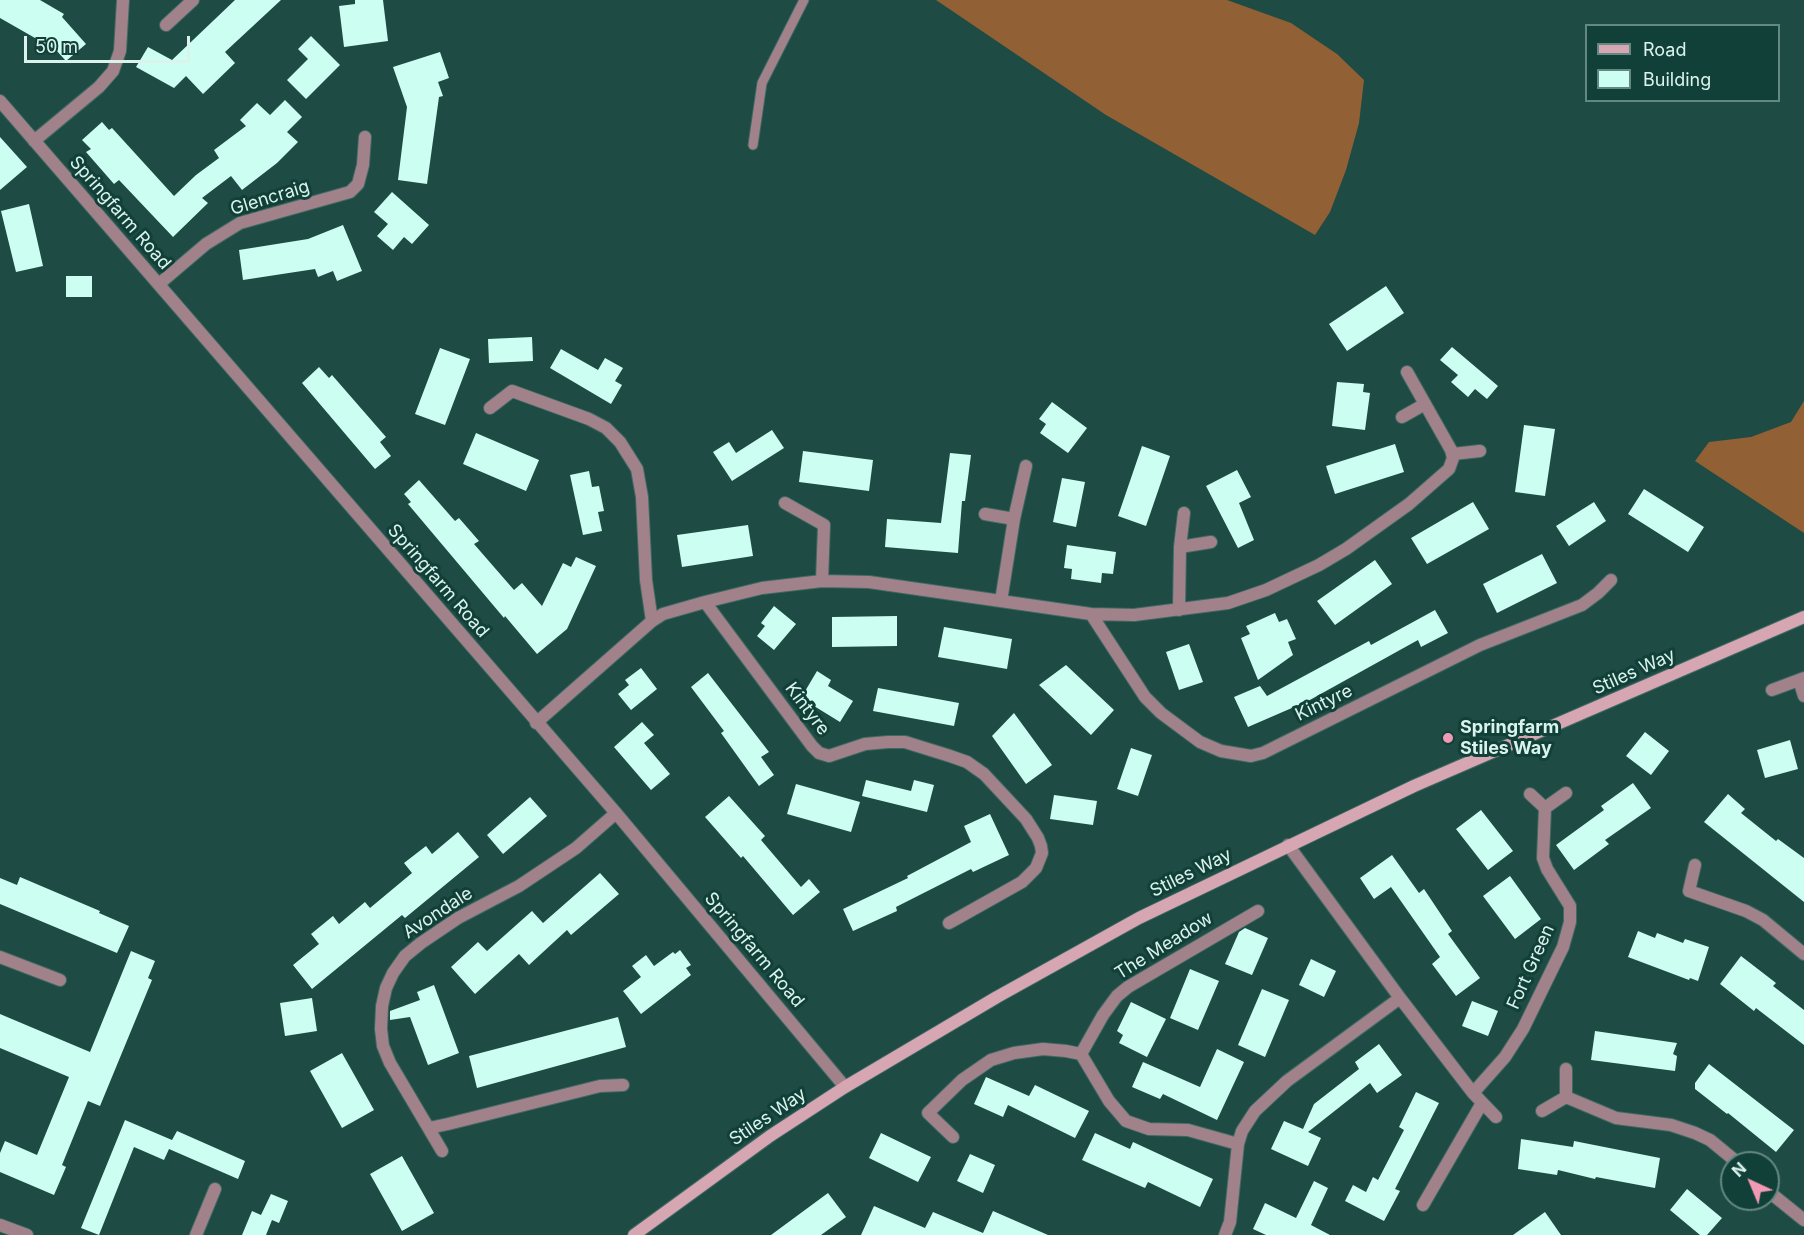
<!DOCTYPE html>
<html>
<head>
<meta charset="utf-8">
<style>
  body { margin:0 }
  #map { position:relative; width:1804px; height:1235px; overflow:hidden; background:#1e4b43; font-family:Inter,sans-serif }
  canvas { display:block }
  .legend { position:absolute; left:1585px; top:24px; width:195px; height:78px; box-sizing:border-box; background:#114039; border:2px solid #628881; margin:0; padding:8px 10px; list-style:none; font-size:18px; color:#dbf3ed }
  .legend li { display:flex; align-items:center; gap:12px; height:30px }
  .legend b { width:30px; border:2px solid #628881 }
  .north { position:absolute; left:1720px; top:1151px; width:60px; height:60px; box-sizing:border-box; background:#114039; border:2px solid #628881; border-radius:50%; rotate:316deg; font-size:16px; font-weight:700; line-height:24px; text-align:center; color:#dbf3ed }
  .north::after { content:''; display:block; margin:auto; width:21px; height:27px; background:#f09ab5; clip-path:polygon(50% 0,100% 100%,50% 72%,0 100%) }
  .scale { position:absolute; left:24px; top:36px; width:166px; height:27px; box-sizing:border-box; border:3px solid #dbf3ed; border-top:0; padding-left:8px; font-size:18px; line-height:21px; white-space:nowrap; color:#dbf3ed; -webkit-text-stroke:4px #114039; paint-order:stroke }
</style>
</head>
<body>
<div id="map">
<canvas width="1804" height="1235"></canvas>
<ul class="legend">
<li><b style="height:8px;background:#d6a6b3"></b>Road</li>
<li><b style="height:16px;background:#ccfef2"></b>Building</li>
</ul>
<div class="north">N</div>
<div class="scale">50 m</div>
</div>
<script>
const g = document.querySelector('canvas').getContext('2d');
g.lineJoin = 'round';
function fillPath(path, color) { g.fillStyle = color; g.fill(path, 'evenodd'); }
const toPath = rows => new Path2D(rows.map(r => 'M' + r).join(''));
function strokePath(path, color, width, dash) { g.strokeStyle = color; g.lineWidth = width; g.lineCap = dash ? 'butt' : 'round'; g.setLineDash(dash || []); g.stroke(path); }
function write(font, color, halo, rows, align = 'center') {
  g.font = font + ' Inter,sans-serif'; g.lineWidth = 6; g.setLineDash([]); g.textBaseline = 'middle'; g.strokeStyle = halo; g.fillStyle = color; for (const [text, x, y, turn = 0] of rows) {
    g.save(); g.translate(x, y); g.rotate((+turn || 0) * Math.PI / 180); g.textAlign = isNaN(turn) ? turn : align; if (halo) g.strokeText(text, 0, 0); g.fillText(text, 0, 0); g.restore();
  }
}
const forest = toPath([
  [936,0,1227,0,1291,23,1337,54,1364,80,1359,123,1346,170,1330,212,1315,235,1106,115],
  [1804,401,1804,533,1695,461,1709,442,1751,437,1791,422]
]);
const building = toPath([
  [0,0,40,0,64,14,62,17,86,44,66,61,56,50,0,18],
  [235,0,281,0,225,52,235,63,203,94,186,76,174,88,136,67,148,47,172,60],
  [355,0,383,0,388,41,344,47,339,6,355,4],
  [311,36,340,65,306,99,287,80,308,59,298,49],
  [440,52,449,78,438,82,443,96,439,97,427,184,398,180,407,107,393,67],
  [285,100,302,117,287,132,298,142,277,163,242,190,231,176,202,198,208,203,173,237,119,180,114,184,86,152,91,149,82,140,102,122,109,130,112,128,174,196,196,175,219,158,214,150,246,126,240,120,257,103,270,115],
  [0,137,27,167,0,190],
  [392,192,429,225,412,244,404,237,393,250,377,236,388,224,374,212],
  [29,204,43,266,16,272,1,211],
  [343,225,362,271,337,281,333,271,318,277,315,269,243,280,239,250,308,239],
  [66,276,92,276,92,297,66,297],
  [1386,286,1404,313,1347,351,1329,324],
  [532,337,533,361,489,363,488,339],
  [1452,347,1498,386,1487,399,1475,389,1468,397,1451,382,1458,375,1440,360],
  [440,348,470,359,445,425,415,414],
  [561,349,598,370,605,358,623,368,615,381,622,385,611,404,550,368],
  [319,367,329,378,332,375,386,437,380,442,391,456,375,469,302,383],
  [1337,382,1364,384,1363,392,1370,393,1365,430,1332,426],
  [1052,402,1087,428,1068,453,1040,433,1046,424,1039,419],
  [1524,425,1555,429,1545,496,1515,492],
  [772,430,784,448,732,481,713,452,729,442,736,453],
  [476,433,539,460,526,491,463,464],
  [1395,444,1404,472,1335,494,1326,466],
  [1142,446,1170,456,1146,526,1118,516],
  [803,451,873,460,869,491,799,482],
  [950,453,971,455,965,501,962,501,958,553,885,547,887,519,941,523],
  [1237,470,1251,497,1239,503,1254,540,1238,548,1206,486],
  [589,471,592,487,599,486,604,511,598,512,602,531,583,535,570,475],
  [1062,478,1085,482,1076,527,1053,522],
  [419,480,455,521,459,518,479,541,474,544,514,590,522,583,542,606,563,563,571,567,576,557,596,566,567,629,537,654,505,616,504,618,408,504,411,502,404,494],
  [1644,489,1704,527,1688,552,1628,514],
  [1473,502,1489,529,1427,564,1411,538],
  [1594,502,1606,521,1569,546,1556,526],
  [748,525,753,556,682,567,677,535],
  [1067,545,1116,552,1113,574,1102,573,1101,583,1071,579,1072,569,1064,568],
  [1542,554,1557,583,1497,613,1483,584],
  [1375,560,1392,584,1335,625,1317,601],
  [774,606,796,624,774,650,757,636,765,626,761,623],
  [1435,610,1448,633,1421,647,1418,640,1308,701,1248,727,1234,697,1260,686,1267,696,1369,641,1371,645],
  [1275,613,1279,622,1287,619,1296,639,1288,642,1293,655,1258,680,1241,638,1250,634,1246,626],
  [897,616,897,646,832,647,832,617],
  [944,627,1012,639,1007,669,938,657],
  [1189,644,1203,682,1179,690,1166,652],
  [1066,665,1114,710,1091,735,1039,685],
  [641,668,657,689,631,710,618,694,629,685,625,680],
  [817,671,831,680,828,686,853,701,840,722,801,698],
  [708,673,769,752,761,757,774,775,759,786,721,733,724,731,691,687],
  [878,688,959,703,954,726,873,711],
  [1014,713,1052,765,1026,784,992,736],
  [642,722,654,735,644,743,670,774,651,790,614,747],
  [1645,732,1669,751,1651,775,1626,756],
  [1790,740,1798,769,1765,778,1757,750],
  [1131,748,1152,755,1138,796,1117,789],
  [866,780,911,791,914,780,934,785,927,812,862,796],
  [1633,783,1651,808,1605,840,1609,844,1574,870,1556,845,1604,810,1601,806],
  [796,784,860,802,851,832,787,814],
  [1728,794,1745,809,1741,813,1776,841,1778,839,1804,858,1804,902,1704,822],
  [1054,795,1097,801,1093,825,1050,819],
  [729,796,765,836,761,840,801,887,809,879,820,892,793,915,743,856,741,858,705,817],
  [530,797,547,816,503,854,487,835],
  [1481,810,1513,851,1488,870,1456,829],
  [990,814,1009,855,973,872,971,869,896,907,897,911,853,931,843,909,908,878,907,876,971,842,964,826],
  [458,832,479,857,405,918,402,915,312,989,293,965,319,944,311,934,333,916,339,924,365,902,370,908,412,873,404,863,426,846,432,854],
  [1392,855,1419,893,1424,889,1452,931,1448,934,1480,978,1456,996,1432,964,1440,957,1391,887,1374,899,1360,878],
  [600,873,619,894,571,935,567,930,529,965,519,954,475,994,451,967,478,942,487,951,532,911,543,923],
  [1510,876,1541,919,1515,939,1483,896],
  [20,877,100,911,99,913,129,926,117,953,0,904,0,878,17,885],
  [1245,928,1268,938,1252,975,1225,964,1239,932],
  [1638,931,1655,938,1657,933,1683,943,1685,939,1709,947,1698,981,1690,978,1689,980,1628,957],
  [680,950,691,965,686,968,691,975,641,1014,623,991,641,977,632,966,646,955,654,966,673,952,675,954],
  [131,951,155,961,148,978,152,980,100,1106,88,1101,62,1165,66,1167,54,1195,0,1172,0,1153,5,1141,37,1155,69,1077,0,1048,0,1014,90,1052],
  [1741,956,1776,983,1773,986,1804,1010,1804,1045,1756,1008,1754,1011,1720,984],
  [1311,959,1336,971,1324,997,1299,985],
  [1190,969,1219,981,1198,1030,1170,1018],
  [434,985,459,1053,428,1065,410,1017,390,1020,390,1011,420,1000,417,992],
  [1262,989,1289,1000,1265,1057,1238,1045],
  [312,998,317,1031,285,1036,280,1003],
  [1472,1001,1498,1011,1488,1036,1462,1026],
  [1131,1002,1166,1019,1147,1057,1119,1043,1123,1035,1117,1031],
  [618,1017,626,1047,477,1088,469,1056],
  [1595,1031,1677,1043,1673,1054,1677,1056,1675,1071,1591,1060],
  [1379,1044,1402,1075,1377,1093,1370,1083,1308,1132,1321,1138,1308,1166,1271,1149,1284,1121,1303,1129,1314,1104,1359,1069,1355,1062],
  [1217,1049,1244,1062,1217,1120,1163,1094,1160,1099,1132,1087,1143,1062,1200,1087],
  [342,1053,374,1110,342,1128,310,1071],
  [1709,1064,1794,1130,1776,1152,1728,1113,1727,1114,1695,1089,1695,1083],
  [986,1077,1029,1096,1035,1085,1089,1111,1075,1138,1008,1105,1003,1117,974,1104],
  [1416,1092,1439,1103,1395,1189,1400,1191,1384,1221,1345,1201,1353,1185,1366,1192,1373,1177,1378,1180,1404,1130,1399,1127],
  [125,1120,172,1140,177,1131,245,1161,238,1179,169,1149,164,1160,134,1147,99,1235,81,1228],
  [881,1133,931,1157,918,1182,869,1158],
  [1095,1133,1130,1149,1133,1142,1213,1179,1200,1207,1148,1182,1145,1188,1082,1160],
  [1521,1139,1573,1147,1574,1141,1660,1158,1655,1188,1596,1177,1595,1179,1558,1170,1557,1175,1518,1169],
  [970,1154,995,1165,983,1193,957,1181],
  [402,1156,434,1213,402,1231,370,1174],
  [1314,1181,1328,1188,1311,1225,1330,1235,1266,1235,1253,1229,1265,1203,1296,1218],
  [1687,1189,1722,1218,1707,1235,1700,1235,1670,1210],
  [828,1193,846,1217,821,1235,771,1235],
  [271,1194,288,1201,279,1223,272,1220,266,1235,242,1235,252,1211,261,1215],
  [874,1206,925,1228,933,1212,983,1233,993,1211,1048,1235,861,1235],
  [1545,1212,1561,1235,1513,1235]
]);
const lane = toPath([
  [753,145,762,83,804,0]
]);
const street = toPath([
  [166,25,193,0],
  [0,101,616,813,845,1087],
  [34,141,99,87,113,71,120,51,123,0],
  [159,284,206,244,240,223,350,192,358,184,363,165,365,137],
  [490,408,512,391,589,419,606,428,620,442,637,469,642,497,646,580,652,621],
  [1402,417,1425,404],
  [1453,454,1480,451],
  [785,503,824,525,822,581],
  [985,514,1014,519],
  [1180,547,1211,542],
  [1001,601,1014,519,1026,466],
  [705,602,812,746,819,753,829,756,865,744,888,742,905,742,950,756,967,762,984,774,1026,819,1038,838,1041,846,1042,853,1036,868,1022,882,949,923],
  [1179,610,1180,547,1184,513],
  [1091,614,1145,697,1161,713,1200,742,1221,751,1251,756,1263,753,1480,645,1582,605,1598,593,1611,580],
  [1799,680,1804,696],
  [1772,690,1804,678],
  [536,723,652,621,663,614,705,602,762,588,822,581,869,582,1091,614,1134,615,1228,603,1266,590,1319,565,1346,549,1409,504,1449,469,1453,458,1451,450,1407,372],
  [1530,794,1545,808,1566,793],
  [1288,845,1400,998,1473,1093,1496,1117],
  [1695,865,1689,891,1746,911,1763,920,1804,954],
  [0,957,60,980],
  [1081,1054,1103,1015,1117,996,1128,987,1258,911],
  [1473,1093,1505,1057,1523,1029,1563,947,1570,922,1570,906,1547,869,1543,858,1545,808],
  [1566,1097,1616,1118,1671,1125,1695,1133,1710,1140,1738,1163],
  [1542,1111,1566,1097,1566,1069],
  [429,1128,448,1124,600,1086,623,1085],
  [953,1137,928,1113,962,1080,991,1060,1014,1053,1043,1049,1066,1051,1081,1054,1109,1101,1126,1121,1149,1129,1188,1130,1238,1144],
  [442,1151,390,1063,383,1046,381,1029,382,1006,386,988,393,973,405,956,421,943,458,918,519,886,576,848,616,813],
  [1768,1191,1804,1220],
  [1423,1205,1482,1103],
  [0,1225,27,1235],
  [196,1235,215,1189],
  [1225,1235,1230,1222,1238,1144,1242,1131,1255,1111,1287,1081,1400,998]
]);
const secondary = toPath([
  [634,1235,770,1136,845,1087,997,997,1139,918,1414,786,1804,617]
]);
const markers = [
  [1448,738,6,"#f09ab5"]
];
const streetNames = [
  ["Glencraig",270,198,-17],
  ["Springfarm Road",120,213,49],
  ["Springfarm Road",438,581,49],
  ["Stiles Way",1634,672,-24],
  ["Kintyre",1324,703,-26],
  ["Kintyre",807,709,53],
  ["Stiles Way",1191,873,-26],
  ["Avondale",438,913,-33],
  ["The Meadow",1164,946,-32],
  ["Springfarm Road",754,950,50],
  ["Fort Green",1531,967,-66],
  ["Stiles Way",768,1117,-34]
];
const poiNames = [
  ["Springfarm",1460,728],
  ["Stiles Way",1460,749]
];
fillPath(forest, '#926035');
fillPath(building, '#ccfef2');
strokePath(lane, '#406962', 11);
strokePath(street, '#406962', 14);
strokePath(secondary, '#406962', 14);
strokePath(lane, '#a1828b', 9);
strokePath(street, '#a1828b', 12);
strokePath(secondary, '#d6a6b3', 12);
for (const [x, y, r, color] of markers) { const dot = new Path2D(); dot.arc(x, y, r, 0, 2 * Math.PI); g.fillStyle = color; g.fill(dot); strokePath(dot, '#114039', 2); }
write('18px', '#dbf3ed', '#114039', streetNames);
write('bold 18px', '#dbf3ed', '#114039', poiNames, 'left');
</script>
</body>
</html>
